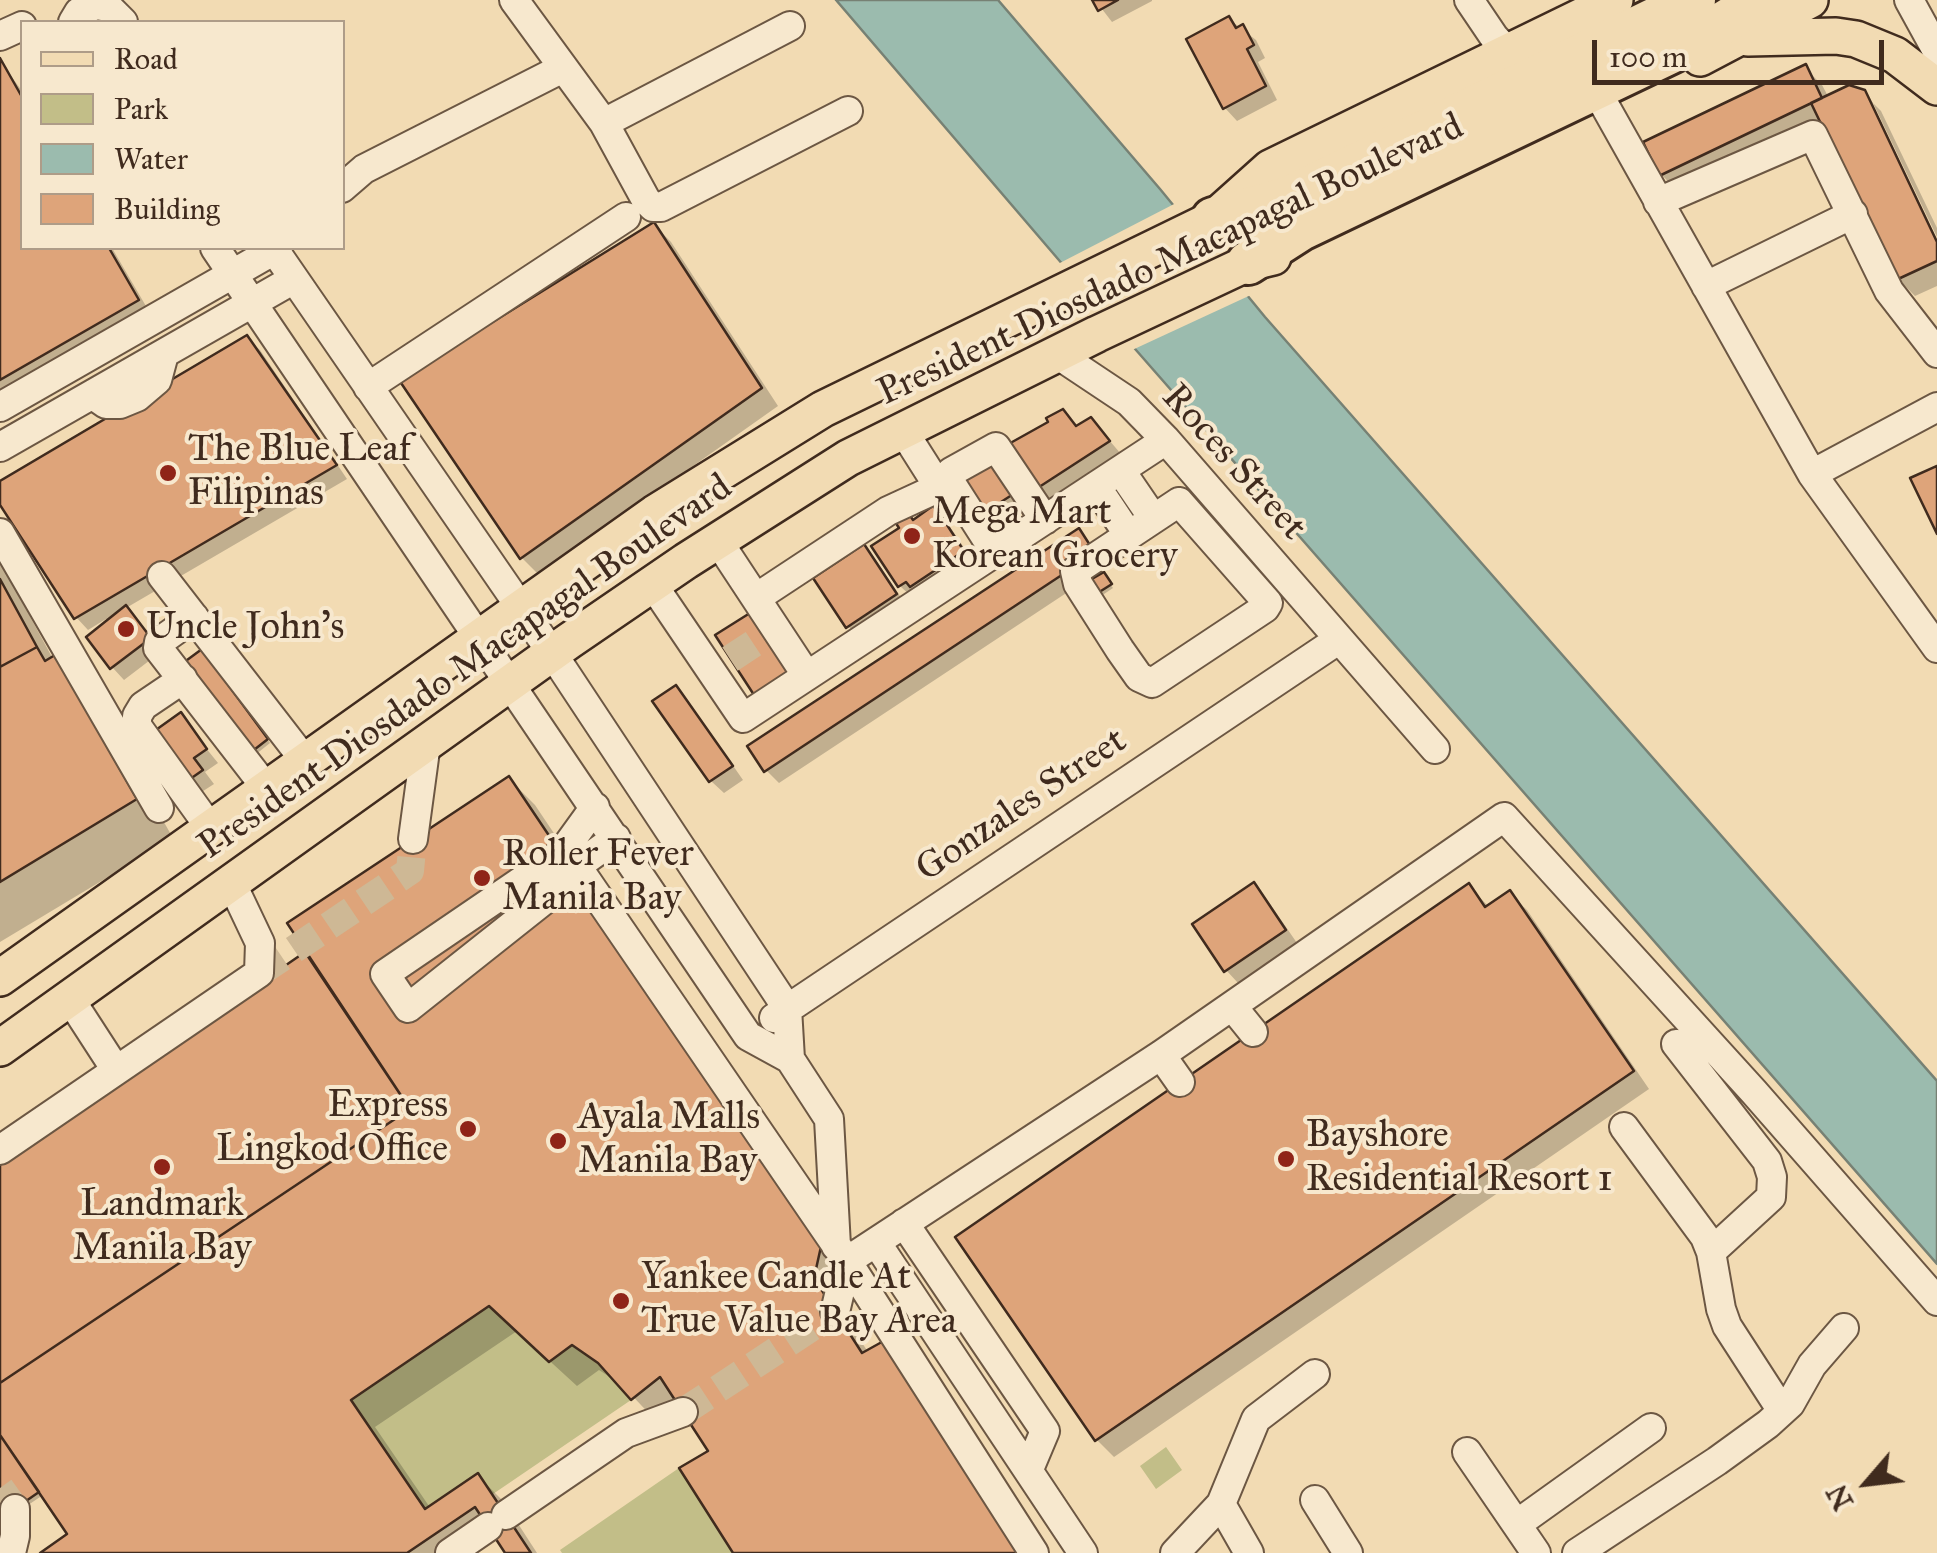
<!DOCTYPE html>
<html>
<head>
<meta charset="utf-8">
<style>
  body { margin:0 }
  #map { position:relative; width:1937px; height:1553px; overflow:hidden; background:#f2dbb3; font-family:"IM FELL Great Primer",serif }
  canvas { display:block }
  .legend { position:absolute; left:20px; top:20px; width:325px; height:230px; box-sizing:border-box; background:#f7e8ce; border:2px solid #ae9c88; margin:0; padding:12px 18px; list-style:none; font-size:30px; color:#402b1e }
  .legend li { display:flex; align-items:center; gap:20px; height:50px }
  .legend b { width:50px; border:2px solid #ae9c88 }
  .north { position:absolute; left:1817px; top:1433px; width:100px; height:100px; -webkit-text-stroke:8px #f7e8ce; paint-order:stroke; rotate:242deg; font-size:28px; font-weight:700; line-height:40px; text-align:center; color:#402b1e }
  .north::after { content:''; display:block; margin:auto; width:35px; height:45px; background:#402b1e; clip-path:polygon(50% 0,100% 100%,50% 72%,0 100%) }
  .scale { position:absolute; left:1592px; top:40px; width:292px; height:45px; box-sizing:border-box; border:5px solid #402b1e; border-top:0; padding-left:12px; font-size:30px; line-height:35px; white-space:nowrap; color:#402b1e; -webkit-text-stroke:8px #f7e8ce; paint-order:stroke }
</style>
</head>
<body>
<div id="map">
<canvas width="1937" height="1553"></canvas>
<ul class="legend">
<li><b style="height:12px;background:#f2dbb3"></b>Road</li>
<li><b style="height:28px;background:#c2be88"></b>Park</li>
<li><b style="height:28px;background:#9bbbae"></b>Water</li>
<li><b style="height:28px;background:#dea47a"></b>Building</li>
</ul>
<div class="north">N</div>
<div class="scale">100 m</div>
</div>
<script>
const g = document.querySelector('canvas').getContext('2d');
g.lineJoin = 'round';
function fillPath(path, color) { g.fillStyle = color; g.fill(path, 'evenodd'); }
const toPath = rows => new Path2D(rows.map(r => 'M' + r).join(''));
function strokePath(path, color, width, dash) { g.strokeStyle = color; g.lineWidth = width; g.lineCap = dash ? 'butt' : 'round'; g.setLineDash(dash || []); g.stroke(path); }
function write(font, color, halo, rows, align = 'center') {
  g.font = font + ' "IM FELL Great Primer",serif'; g.lineWidth = 8; g.setLineDash([]); g.textBaseline = 'middle'; g.strokeStyle = halo; g.fillStyle = color; for (const [text, x, y, turn = 0] of rows) {
    g.save(); g.translate(x, y); g.rotate((+turn || 0) * Math.PI / 180); g.textAlign = isNaN(turn) ? turn : align; if (halo) g.strokeText(text, 0, 0); g.fillText(text, 0, 0); g.restore();
  }
}
const green = toPath([
  [489,1306,548,1361,572,1345,598,1363,631,1400,493,1494,478,1473,425,1509,351,1400],
  [1166,1447,1182,1470,1156,1489,1140,1466],
  [679,1468,733,1553,562,1553,560,1550]
]);
const water = toPath([
  [836,0,998,0,1160,189,1265,317,1937,1081,1937,1264,1136,350,836,0]
]);
const pier = toPath([
  [1178,202,1253,294,1130,351,1056,265]
]);
const shadow = toPath([
  [1095,0,1152,0,1152,1,1112,22],
  [1229,19,1256,40,1265,58,1258,62,1277,100,1237,121,1225,108],
  [0,61,22,91,22,248,112,248,150,313,0,399],
  [1805,68,1822,85,1829,98,1863,93,1881,111,1937,228,1937,237,1873,103,1868,103,1937,248,1937,286,1915,296,1898,279,1823,123,1678,192,1661,174],
  [654,225,671,242,778,406,539,575,522,558],
  [247,338,260,350,347,479,126,608,162,651,124,680,112,667,108,622,106,619,88,630,76,617,0,500,0,484],
  [1063,412,1078,428,1103,433,1121,454,1048,502,1035,489,1051,423],
  [983,462,1029,505,1012,516,1015,521,1005,528,1000,523,993,528,980,515],
  [934,509,946,521,975,564,913,598,900,586,875,547,903,529,905,512,915,521],
  [1078,531,1106,567,1100,571,1113,588,1098,598,1086,580,779,783,766,770],
  [864,547,876,560,908,608,861,639,848,626],
  [0,561,53,659,92,696,173,838,0,942],
  [205,656,270,743,255,755],
  [675,688,688,701,743,780,724,793,711,781,656,702],
  [180,716,218,763,205,772,214,784,197,795,157,733],
  [509,779,535,805,847,1270,839,1307,868,1352,736,1553,712,1452,682,1406,659,1424,622,1385,599,1370,577,1386,517,1331,375,1427,431,1509,478,1476,504,1502,537,1553,508,1553,497,1535,471,1553,44,1553,70,1535,43,1495,0,1524,0,1165,309,952],
  [1254,885,1266,898,1297,943,1238,983,1226,970],
  [1469,886,1489,907,1509,893,1527,910,1649,1089,1114,1457,1097,1440,958,1237]
]);
const building = toPath([
  [1092,0,1118,0,1098,11,1092,0],
  [1229,16,1236,28,1243,24,1254,45,1247,49,1266,86,1223,109,1186,39,1229,16],
  [0,58,22,97,22,248,109,248,139,300,0,380,0,58],
  [1806,64,1822,98,1659,176,1643,142,1806,64],
  [1849,85,1865,90,1937,242,1937,261,1896,280,1811,103,1849,85],
  [654,222,762,388,520,559,399,380,654,222],
  [247,335,337,465,74,619,0,505,0,481,247,335],
  [1063,409,1076,426,1091,417,1110,441,1033,491,1005,446,1048,422,1046,418,1063,409],
  [998,459,1018,491,1001,502,1005,508,990,517,986,512,978,517,961,473,998,459],
  [1937,466,1937,534,1910,478,1937,466],
  [934,505,964,551,910,587,906,582,898,587,871,546,899,528,892,517,905,508,913,520,934,505],
  [1079,528,1095,553,764,772,747,746,1079,528],
  [864,544,897,594,846,628,813,578,864,544],
  [1104,572,1112,584,1093,596,1085,583,1104,572],
  [0,579,37,647,0,667,0,579],
  [126,605,151,638,110,669,86,637,126,605],
  [750,613,790,676,756,698,715,635,750,613],
  [37,647,45,661,55,655,137,799,0,882,0,667,37,647],
  [202,649,268,739,250,753,183,663,202,649],
  [676,685,733,766,709,782,652,701,676,685],
  [181,712,207,749,194,758,203,770,183,784,153,732,181,712],
  [509,776,822,1242,814,1278,862,1353,889,1338,1023,1553,733,1553,679,1468,708,1451,660,1377,631,1400,598,1363,572,1345,549,1362,489,1306,351,1400,425,1509,478,1473,531,1553,505,1553,475,1507,407,1553,40,1553,67,1534,0,1435,0,1383,410,1109,287,923,509,776],
  [1254,882,1286,930,1224,972,1192,924,1254,882],
  [1469,883,1485,907,1510,890,1634,1071,1095,1441,955,1237,1469,883],
  [305,952,410,1109,0,1383,0,1162,305,952],
  [0,1435,39,1492,0,1519,0,1435]
]);
const minorTunnel = toPath([
  [730,659,765,636],
  [259,973,410,871,413,839],
  [683,1412,835,1312],
  [0,1488,15,1509]
]);
const minor = toPath([
  [514,0,604,123,646,200,653,207,661,207,848,111],
  [1469,0,1494,37,1508,52],
  [1909,0,1937,51],
  [73,22,79,12,96,5,108,7,123,22],
  [0,36,22,26],
  [1605,106,1812,474,1937,648],
  [604,123,790,26],
  [342,188,364,169,561,69],
  [1658,202,1813,135,1889,291,1937,353],
  [215,248,748,1036,790,1059,829,1119,836,1246],
  [273,248,552,653,787,1008,790,1059],
  [1706,286,1853,214],
  [1057,354,1129,402,1166,440,1435,749],
  [368,387,626,217],
  [93,395,106,404,120,404,137,397,157,380,164,354],
  [0,407,278,248],
  [902,429,947,500],
  [0,447,294,279],
  [1812,474,1937,407],
  [1125,477,1153,518],
  [1096,486,1128,534],
  [1179,502,1268,603,1265,608,1152,683,1139,677,1120,650,1078,584,1075,571,1179,502],
  [0,533,159,808],
  [718,541,807,676],
  [995,552,949,480,951,472,996,447,1045,520],
  [162,576,306,762],
  [653,585,743,718,1166,440],
  [756,598,888,511,940,487],
  [194,617,159,642,158,648,267,789],
  [183,679,143,706,137,716,137,726,211,829],
  [595,807,561,854,385,974,408,1008,553,893,577,866,616,838],
  [413,839,426,743],
  [565,849,847,1261,1034,1553],
  [70,999,116,1070],
  [1232,1006,1253,1032],
  [774,1018,1338,640],
  [1676,1044,1767,1161,1772,1177,1771,1197,1711,1252],
  [1161,1055,1180,1082],
  [1624,1127,1705,1237,1711,1252,1721,1309,1727,1326,1782,1411],
  [0,1150,259,973,260,943,232,884],
  [904,1223,1045,1431,1029,1469],
  [876,1242,1083,1553],
  [847,1261,1161,1055,1504,817,1754,1092,1937,1301],
  [835,1312,847,1261],
  [1467,1452,1536,1553],
  [1315,1500,1348,1553],
  [1221,1504,1249,1553],
  [506,1515,626,1433,683,1412],
  [1517,1524,1651,1428],
  [11,1553,15,1536,15,1509],
  [450,1553,488,1527],
  [1175,1553,1221,1504,1256,1419,1315,1374],
  [1577,1553,1717,1461,1768,1424,1790,1404,1812,1365,1844,1328]
]);
const major = toPath([
  [1748,38,1836,36,1856,39,1895,55,1937,87],
  [1700,58,1810,0],
  [0,978,655,513,823,409,1213,219,1270,168,1615,0],
  [0,1048,569,641,686,561,848,458,1097,334,1248,263,1273,257]
]);
const highway = toPath([
  [1213,219,1288,198,1694,0],
  [1248,263,1301,229,1696,40,1733,17,1752,0]
]);
const markers = [
  [168,473,10,"#8f2418"],
  [912,536,10,"#8f2418"],
  [126,629,10,"#8f2418"],
  [482,878,10,"#8f2418"],
  [468,1129,10,"#8f2418"],
  [558,1141,10,"#8f2418"],
  [1286,1159,10,"#8f2418"],
  [162,1167,10,"#8f2418"],
  [621,1301,10,"#8f2418"]
];
const streetNames = [
  ["President Diosdado Macapagal Boulevard",1171,261,-25],
  ["Roces Street",1233,463,48],
  ["President Diosdado Macapagal Boulevard",466,668,-35],
  ["Gonzales Street",1022,806,-34]
];
const poiNames = [
  ["The Blue Leaf",188,451],
  ["Filipinas",188,495],
  ["Mega Mart",932,514],
  ["Korean Grocery",932,558],
  ["Uncle John's",146,629],
  ["Roller Fever",502,856],
  ["Manila Bay",502,900],
  ["Express",448,1107,"right"],
  ["Lingkod Office",448,1151,"right"],
  ["Ayala Malls",578,1119],
  ["Manila Bay",578,1163],
  ["Bayshore",1306,1137],
  ["Residential Resort 1",1306,1181],
  ["Landmark",162,1206,"center"],
  ["Manila Bay",162,1250,"center"],
  ["Yankee Candle At",641,1279],
  ["True Value Bay Area",641,1323]
];
fillPath(green, '#c2be88');
fillPath(water, '#9bbbae');
strokePath(water, '#778174', 2.5);
fillPath(pier, '#f2dbb3');
fillPath(shadow, '#0003');
fillPath(building, '#dea47a');
strokePath(building, '#402b1e', 2.5);
strokePath(minorTunnel, '#ceb895', 28, [28, 14]);
strokePath(minor, '#6c5743', 32);
strokePath(major, '#402b1e', 40);
strokePath(highway, '#402b1e', 48);
strokePath(minor, '#f7e8ce', 28);
strokePath(major, '#f2dbb3', 35);
strokePath(highway, '#f2dbb3', 42);
for (const [x, y, r, color] of markers) { const dot = new Path2D(); dot.arc(x, y, r, 0, 2 * Math.PI); g.fillStyle = color; g.fill(dot); strokePath(dot, '#f7e8ce', 4); }
write('38px', '#402b1e', '#f7e8ce', streetNames);
write('38px', '#402b1e', '#f7e8ce', poiNames, 'left');
</script>
</body>
</html>
